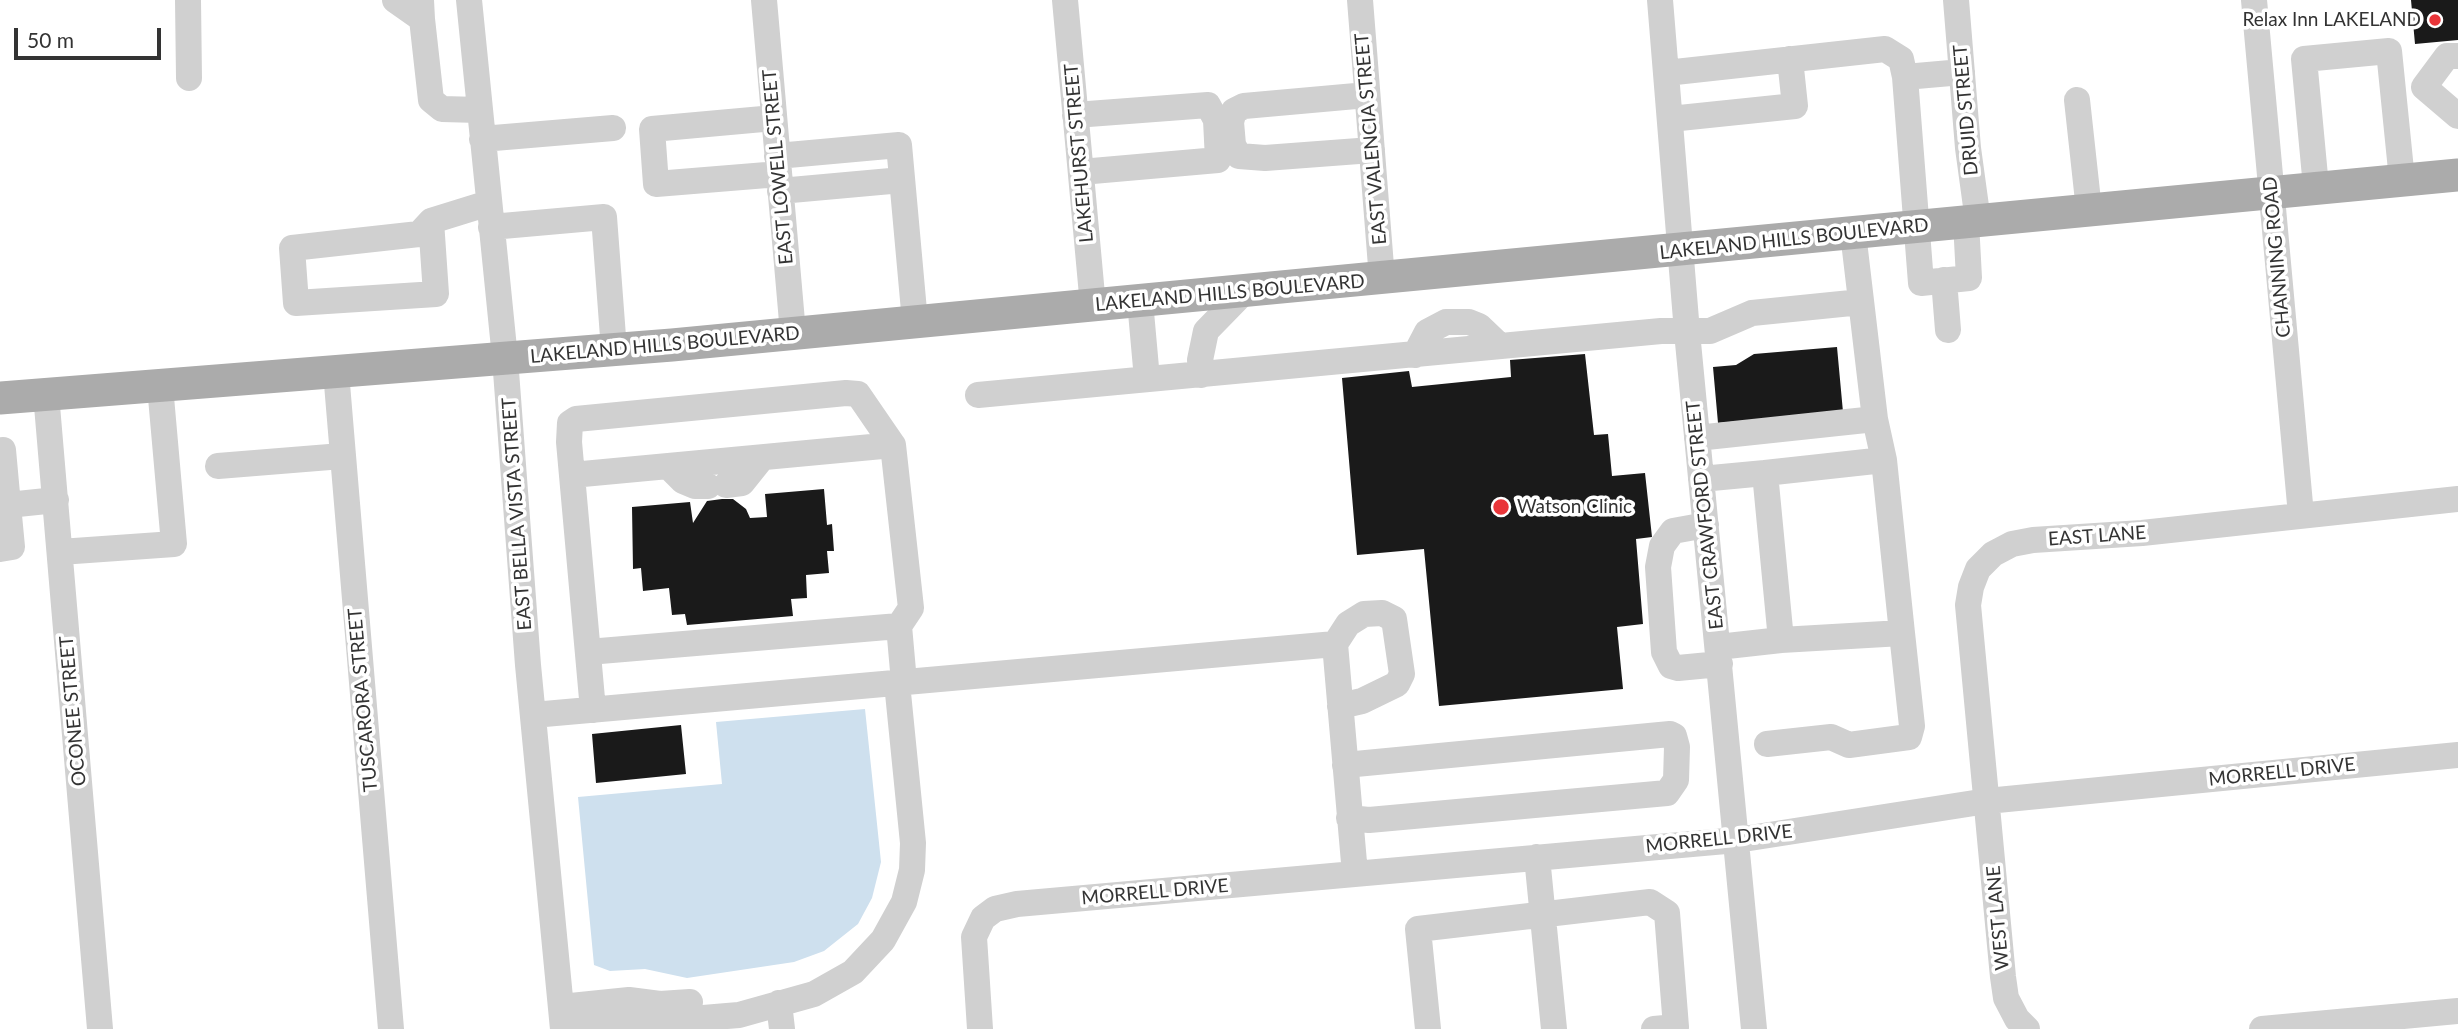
<!DOCTYPE html>
<html>
<head>
<meta charset="utf-8">
<style>
  body { margin:0 }
  #map { position:relative; width:2458px; height:1029px; overflow:hidden; background:#fff; font-family:Lato,sans-serif }
  canvas { display:block }
  .scale { position:absolute; left:14px; top:28px; width:147px; height:32px; box-sizing:border-box; border:4px solid #333; border-top:0; padding-left:9px; font-size:21px; line-height:24px; white-space:nowrap; color:#333; -webkit-text-stroke:5px #fff; paint-order:stroke }
</style>
</head>
<body>
<div id="map">
<canvas width="2458" height="1029"></canvas>
<div class="scale">50 m</div>
</div>
<script>
const g = document.querySelector('canvas').getContext('2d');
g.lineJoin = 'round';
function fillPath(path, color) { g.fillStyle = color; g.fill(path, 'evenodd'); }
const toPath = rows => new Path2D(rows.map(r => 'M' + r).join(''));
function strokePath(path, color, width, dash) { g.strokeStyle = color; g.lineWidth = width; g.lineCap = dash ? 'butt' : 'round'; g.setLineDash(dash || []); g.stroke(path); }
function write(font, color, halo, rows, align = 'center') {
  g.font = font + ' Lato,sans-serif'; g.lineWidth = 7; g.setLineDash([]); g.textBaseline = 'middle'; g.strokeStyle = halo; g.fillStyle = color; for (const [text, x, y, turn = 0] of rows) {
    g.save(); g.translate(x, y); g.rotate((+turn || 0) * Math.PI / 180); g.textAlign = isNaN(turn) ? turn : align; if (halo) g.strokeText(text, 0, 0); g.fillText(text, 0, 0); g.restore();
  }
}
const water = toPath([
  [865,709,881,862,872,898,858,924,824,951,794,962,687,978,645,969,610,971,594,965,578,797,722,784,716,722]
]);
const building = toPath([
  [2411,0,2458,0,2458,40,2415,44],
  [1837,347,1843,412,1718,423,1713,367,1736,365,1754,354],
  [1585,354,1594,435,1608,434,1612,476,1645,473,1652,537,1636,539,1643,624,1617,627,1623,689,1439,706,1424,549,1357,555,1342,378,1409,371,1412,387,1511,377,1510,360],
  [824,489,827,525,832,524,834,551,827,551,829,573,806,575,807,598,791,599,793,616,687,625,685,614,672,615,669,588,643,591,641,568,633,569,632,507,690,502,693,523,707,501,722,499,733,499,746,509,750,518,767,517,765,494],
  [681,725,686,774,596,783,592,734]
]);
const minor = toPath([
  [188,0,189,78],
  [395,0,422,19,421,0],
  [469,0,505,358,528,665,563,1029],
  [764,0,793,333],
  [1065,0,1093,306],
  [1360,0,1382,279],
  [1660,0,1687,332,1754,1029],
  [1956,0,1968,148,1978,221],
  [2254,0,2301,515],
  [422,19,431,100,442,109,479,110],
  [2458,56,2447,56,2424,87,2458,116],
  [1666,73,1885,49,1901,59,1905,77,1921,283,1969,278,1966,222],
  [1905,77,1962,72],
  [1367,95,1244,106,1234,111,1231,122,1233,145,1239,156,1265,158,1372,150],
  [2077,100,2089,210],
  [1075,115,1208,105,1216,120,1218,160,1081,172],
  [774,118,652,129,656,184,779,174],
  [1670,119,1795,106,1790,59],
  [482,139,613,128],
  [777,156,899,145,915,322],
  [2316,187,2304,59,2389,51,2402,180],
  [780,191,902,180],
  [431,221,436,294,296,303,292,248,419,234,431,221,489,203],
  [491,227,604,217,614,350],
  [1944,280,1948,330],
  [1140,301,1147,379],
  [1415,355,1427,332,1446,322,1469,322,1479,326,1500,346],
  [336,372,391,1029],
  [1201,375,1200,360,1206,331,1244,292],
  [46,394,100,1029],
  [978,395,1661,331,1710,331,1752,313,1861,302],
  [1697,438,1875,419,1853,233],
  [0,451,3,450,8,505,56,500],
  [218,466,342,456],
  [668,466,683,481,695,486,708,486],
  [1765,473,1884,460,1875,419],
  [572,475,893,445],
  [1701,479,1765,473,1781,640,1718,647],
  [726,485,742,483,762,458],
  [1706,525,1673,531,1662,546,1658,567,1664,652,1671,666,1678,668,1720,664],
  [0,549,12,547,8,505],
  [60,552,174,544,160,386],
  [1781,640,1902,633,1884,460],
  [588,652,899,626],
  [1340,706,1362,701,1397,684,1402,674,1394,619,1382,613,1364,614,1348,624,1335,644,1355,874],
  [593,710,569,442,570,423,576,419,846,393,858,394,893,445,911,608,899,626,904,682],
  [533,715,1335,644],
  [1767,744,1831,737,1849,745,1909,737,1912,726,1902,633],
  [1345,765,1670,734,1674,736,1677,747,1676,780,1667,793,1369,820,1349,818],
  [1537,857,1554,1029],
  [779,1003,782,1029],
  [561,1007,629,1000,660,1004,690,1002],
  [572,1029,739,1015,814,994,853,972,883,940,904,902,912,870,913,843,897,683],
  [980,1029,974,937,983,918,995,909,1017,904,1737,840,1987,801,2458,755],
  [1428,1029,1418,929,1650,902,1667,913,1676,1027,1654,1029],
  [2027,1029,2017,1019,2006,998,2003,977,1968,605,1971,587,1978,569,1993,554,2012,544,2033,540,2142,533,2458,499],
  [2262,1029,2458,1011]
]);
const major = toPath([
  [0,398,672,345,2458,175]
]);
const markers = [
  [2435,20,7,"#e93539"],
  [1501,507,9,"#e93539"]
];
const poiNames = [
  ["Relax Inn LAKELAND",2421,20],
  ["Watson Clinic",1517,507,"left"]
];
const streetNames = [
  ["DRUID STREET",1966,110,-95],
  ["EAST VALENCIA STREET",1371,139,-95],
  ["LAKEHURST STREET",1079,153,-95],
  ["EAST LOWELL STREET",778,167,-95],
  ["LAKELAND HILLS BOULEVARD",1794,239,-6],
  ["CHANNING ROAD",2277,257,-95],
  ["LAKELAND HILLS BOULEVARD",1230,293,-5],
  ["LAKELAND HILLS BOULEVARD",665,345,-5],
  ["EAST BELLA VISTA STREET",517,514,-94],
  ["EAST CRAWFORD STREET",1705,515,-96],
  ["EAST LANE",2097,536,-4],
  ["TUSCARORA STREET",363,700,-95],
  ["OCONEE STREET",73,711,-95],
  ["MORRELL DRIVE",2282,772,-6],
  ["MORRELL DRIVE",1719,839,-6],
  ["MORRELL DRIVE",1155,892,-5],
  ["WEST LANE",1998,918,-95]
];
fillPath(water, '#cee0ee');
fillPath(building, '#1a1a1a');
strokePath(minor, '#d0d0d0', 26);
strokePath(major, '#ababab', 33);
for (const [x, y, r, color] of markers) { const dot = new Path2D(); dot.arc(x, y, r, 0, 2 * Math.PI); g.fillStyle = color; g.fill(dot); strokePath(dot, '#fff', 2.5); }
write('19px', '#333', '#fff', poiNames, 'right');
write('19px', '#333', '#fff', streetNames);
</script>
</body>
</html>
